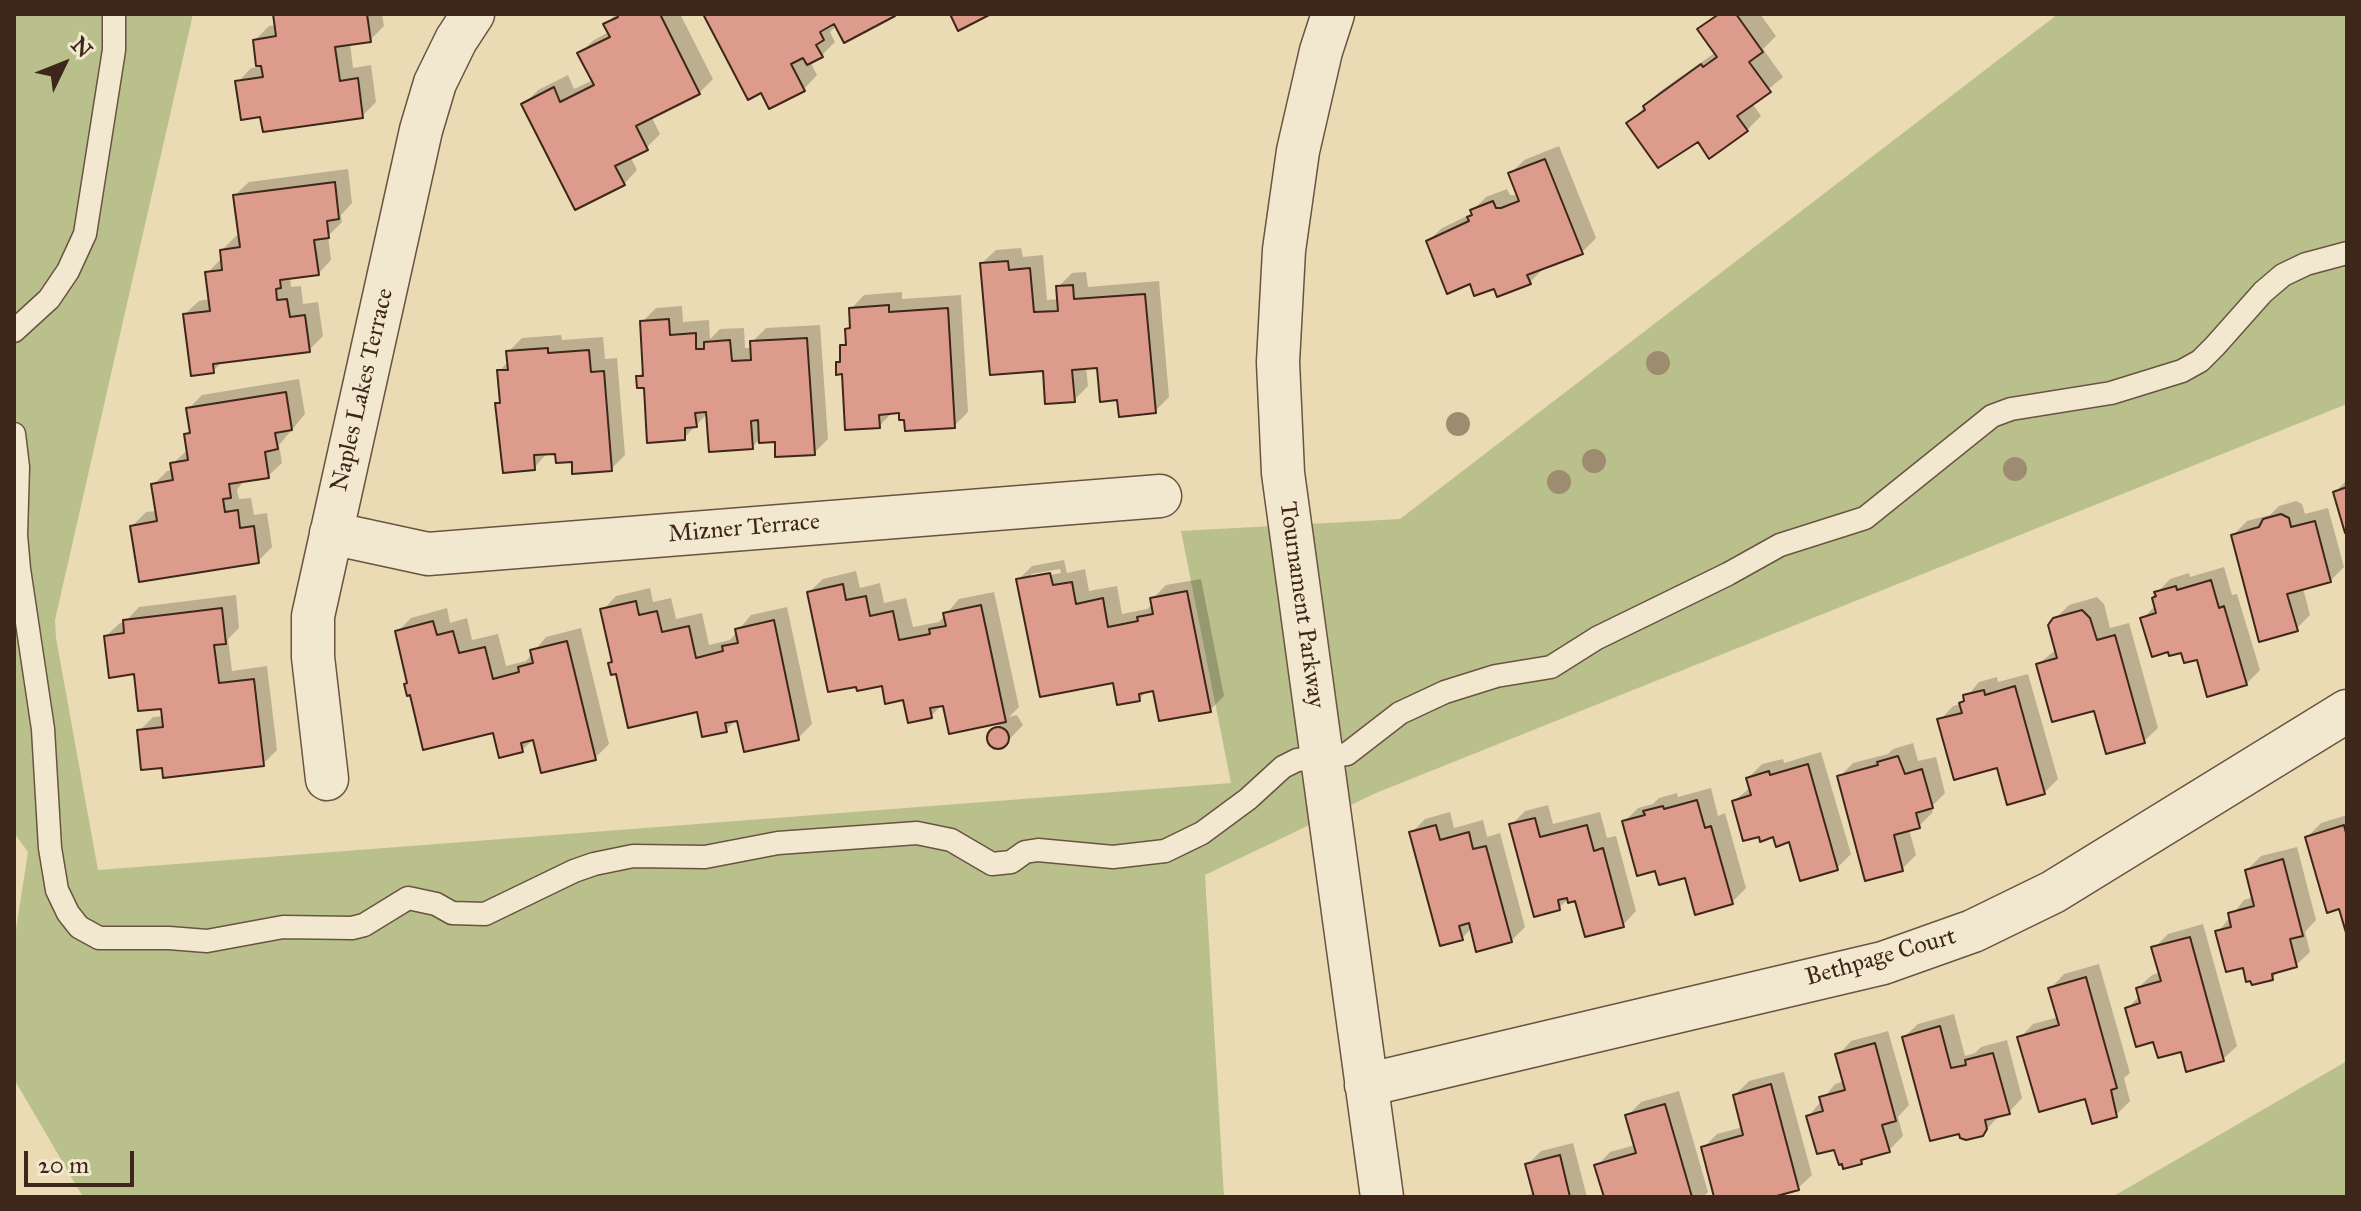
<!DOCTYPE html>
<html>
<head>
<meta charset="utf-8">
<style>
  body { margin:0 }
  #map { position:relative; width:2361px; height:1211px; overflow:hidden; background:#ebdbb5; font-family:"IM FELL Great Primer",serif }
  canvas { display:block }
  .frame { position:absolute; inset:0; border:16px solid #3f261a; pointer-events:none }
  .north { position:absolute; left:24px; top:24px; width:80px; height:80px; -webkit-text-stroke:6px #f2e8cf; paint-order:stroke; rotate:47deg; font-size:22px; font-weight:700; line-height:32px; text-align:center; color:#3f261a }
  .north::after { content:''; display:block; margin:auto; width:28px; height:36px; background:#3f261a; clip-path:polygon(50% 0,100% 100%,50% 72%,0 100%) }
  .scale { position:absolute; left:24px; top:1151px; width:110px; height:36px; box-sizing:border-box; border:4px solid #3f261a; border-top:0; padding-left:10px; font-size:24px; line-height:28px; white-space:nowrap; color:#3f261a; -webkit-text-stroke:6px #f2e8cf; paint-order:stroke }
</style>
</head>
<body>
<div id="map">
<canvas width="2361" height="1211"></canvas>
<div class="frame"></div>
<div class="north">N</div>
<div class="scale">20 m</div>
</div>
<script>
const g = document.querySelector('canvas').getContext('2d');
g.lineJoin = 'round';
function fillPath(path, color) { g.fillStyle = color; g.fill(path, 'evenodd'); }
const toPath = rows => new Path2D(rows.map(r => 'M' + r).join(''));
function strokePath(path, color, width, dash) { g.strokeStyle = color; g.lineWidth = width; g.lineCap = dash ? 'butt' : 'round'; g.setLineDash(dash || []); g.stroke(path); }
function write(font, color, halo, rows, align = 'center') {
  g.font = font + ' "IM FELL Great Primer",serif'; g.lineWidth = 7; g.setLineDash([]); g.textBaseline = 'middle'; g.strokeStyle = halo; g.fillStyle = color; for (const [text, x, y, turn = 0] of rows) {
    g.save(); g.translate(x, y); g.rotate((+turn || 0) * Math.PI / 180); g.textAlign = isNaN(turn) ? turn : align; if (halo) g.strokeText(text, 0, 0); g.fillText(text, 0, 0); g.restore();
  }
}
const green = toPath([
  [14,14,193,14,55,620,56,638,98,870,1231,783,1181,531,1400,519,2058,14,2347,14,2347,404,1376,793,1205,875,1224,1197,83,1197,14,1079,14,942,28,852,14,833],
  [2347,1061,2347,1197,2112,1197]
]);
const shadow = toPath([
  [275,14,382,14,384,26,370,40,350,43,353,68,371,65,376,102,362,116,262,115,238,82,251,68,259,67,255,40,269,26,277,25],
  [616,14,680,14,713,79,699,93,651,116,660,134,646,148,630,156,637,170,624,184,524,104,538,90,568,75,574,89,593,80,580,53,594,40,609,32,606,24],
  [706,14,894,14,837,25,830,32,835,42,821,56,810,61,817,75,804,89,762,91],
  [1716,14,1760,14,1776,36,1763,49,1783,77,1752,103,1761,116,1747,130,1710,156,1699,140,1629,123,1659,92,1716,52,1700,30],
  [1559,146,1596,238,1582,252,1543,269,1529,283,1495,286,1471,282,1428,241,1442,228,1473,213,1472,211,1486,197,1507,189,1510,195,1519,195,1510,174,1524,160],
  [348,169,352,203,341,215,342,222,328,236,331,260,318,274,290,277,291,287,301,286,303,304,318,302,323,336,309,350,224,360,213,371,185,314,199,301,210,299,207,273,221,259,222,250,236,236,241,236,235,195,249,182],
  [1021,248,1023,257,1043,255,1047,300,1059,299,1058,287,1072,273,1086,272,1088,287,1159,281,1169,397,1155,411,1099,366,1086,367,1088,386,1074,400,1044,369,982,263,996,250],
  [902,292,902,299,961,295,968,412,954,426,906,418,900,411,893,412,879,426,838,363,842,359,842,346,848,340,847,330,852,325,851,309,864,295],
  [682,306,683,322,709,320,710,339,720,329,744,328,745,348,752,348,752,342,766,328,820,325,828,439,814,453,776,440,761,438,752,447,708,413,684,438,638,377,645,370,642,322,656,308],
  [561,335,562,340,603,337,605,359,617,358,625,455,611,469,573,460,557,451,548,452,534,468,497,404,502,400,499,371,509,361,508,352,522,338],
  [299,379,305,414,279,445,282,463,268,476,244,480,237,490,239,499,251,498,254,515,267,513,272,547,258,561,132,526,146,512,157,511,153,485,167,471,173,470,172,464,189,449,186,435,191,430,188,409,202,395],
  [2347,480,2347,531,2335,492],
  [2296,501,2302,504,2305,514,2328,508,2344,567,2330,581,2303,588,2310,615,2296,629,2233,535,2247,521,2270,515,2279,506],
  [1064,560,1067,573,1085,569,1089,591,1117,586,1122,614,1147,609,1153,604,1152,599,1166,585,1201,579,1224,696,1210,710,1155,689,1148,690,1139,699,1115,681,1018,580,1032,566],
  [1060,569,1061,573,1031,579,1031,574],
  [2224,567,2232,595,2237,594,2260,670,2246,684,2182,651,2143,618,2156,605,2154,598,2157,593,2170,579,2189,573,2190,577],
  [856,571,860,588,880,583,884,603,906,598,913,627,939,622,959,599,994,592,1019,707,1009,717,1017,715,1023,725,1005,744,998,747,991,741,989,736,1002,721,944,703,931,716,883,683,809,592,823,579],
  [650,588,653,602,671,598,676,619,702,613,709,645,730,640,751,615,787,607,812,724,798,738,739,717,726,730,698,710,618,672,610,664,614,660,603,610,616,596],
  [236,595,239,628,228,639,232,671,267,666,277,750,263,764,163,766,139,731,153,717,164,716,162,707,106,636,120,623,125,622,139,607],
  [2097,597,2104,604,2110,628,2129,623,2158,728,2144,741,2038,664,2057,649,2055,619,2069,605],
  [447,608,450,623,467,618,472,640,498,634,506,666,526,661,546,637,581,628,609,744,595,758,535,738,522,750,494,730,409,682,397,632,411,618],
  [2028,674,2058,779,2044,793,1998,766,1940,720,1953,706,1961,704,1979,682,1997,677,1998,682],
  [1913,743,1918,761,1936,757,1945,793,1931,807,1933,812,1919,826,1909,829,1916,855,1902,869,1839,777,1853,763,1888,754,1893,749],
  [1821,752,1851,854,1837,868,1790,840,1775,835,1734,801,1751,787,1748,778,1762,764,1783,759,1784,763],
  [1711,788,1718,816,1725,813,1746,888,1732,902,1686,875,1656,869,1624,822,1638,808,1653,804,1659,798,1677,793,1678,797],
  [1548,805,1553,824,1600,812,1607,838,1616,836,1636,911,1623,925,1577,898,1569,898,1559,908,1511,825,1525,811],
  [1450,812,1454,828,1483,820,1487,837,1500,833,1525,927,1511,941,1472,928,1462,938,1411,833,1425,819],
  [2347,815,2347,929,2340,907,2307,837,2321,823],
  [2297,847,2316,920,2305,932,2310,952,2296,965,2281,970,2272,978,2244,965,2218,932,2244,900,2254,897,2247,870,2261,856],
  [2203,924,2237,1046,2223,1059,2155,1040,2127,1009,2140,995,2138,988,2152,975,2161,972,2154,948,2168,934],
  [2099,964,2130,1073,2124,1078,2130,1101,2116,1115,2086,1097,2020,1038,2033,1024,2059,1017,2051,988,2064,974],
  [1954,1014,1965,1056,1975,1053,1981,1047,2007,1040,2022,1098,2009,1112,1999,1116,1982,1134,1904,1037,1918,1024],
  [1888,1031,1909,1105,1898,1117,1903,1136,1889,1150,1867,1157,1861,1163,1836,1147,1808,1117,1835,1084,1845,1081,1838,1055,1851,1041],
  [1784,1072,1812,1175,1798,1188,1781,1193,1777,1197,1716,1197,1703,1148,1717,1134,1743,1127,1735,1095,1749,1081],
  [1679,1091,1708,1192,1703,1197,1606,1197,1597,1166,1610,1152,1635,1145,1627,1116,1641,1102],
  [1573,1143,1587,1197,1520,1197,1535,1193,1527,1165,1541,1151]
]);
const building = toPath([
  [273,14,367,14,371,42,335,47,340,81,358,78,363,118,263,132,260,117,241,120,235,81,263,77,261,66,256,66,253,40,276,36,273,14],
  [616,14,660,14,700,94,636,126,648,150,615,166,625,185,575,210,521,104,554,87,560,102,594,85,577,53,610,37,603,24,618,17,616,14],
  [703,14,894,14,895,16,844,43,834,24,820,32,824,40,816,45,823,57,807,65,803,58,791,64,805,91,769,109,761,93,748,100,703,14],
  [950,14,991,14,958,31,950,14],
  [1719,14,1736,14,1763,52,1749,62,1771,92,1737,116,1748,131,1709,159,1698,142,1658,168,1626,123,1645,110,1643,106,1701,64,1703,67,1717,57,1697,29,1719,14],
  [1545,159,1583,254,1527,275,1531,284,1497,297,1494,289,1474,296,1470,284,1447,294,1426,241,1469,221,1467,217,1472,215,1470,210,1493,201,1496,208,1501,208,1519,201,1508,173,1545,159],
  [335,182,339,219,327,221,329,238,314,240,319,275,280,280,281,288,276,289,277,300,287,299,290,317,305,315,310,352,213,364,214,373,191,376,183,314,210,311,205,272,222,270,220,250,240,247,233,195,335,182],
  [1008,261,1009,270,1030,268,1034,312,1058,311,1056,286,1073,285,1074,299,1145,294,1156,413,1119,417,1117,400,1100,402,1097,368,1072,370,1075,402,1045,404,1043,371,990,375,980,263,1008,261],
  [889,305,889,312,948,308,955,428,905,431,904,420,899,420,899,413,879,415,880,428,845,430,842,374,836,375,836,362,840,362,840,345,846,345,845,329,850,328,849,308,889,305],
  [669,319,670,335,696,333,696,349,704,349,704,342,730,340,732,361,751,360,750,341,807,338,815,455,775,457,775,442,759,443,758,420,751,421,753,449,709,452,706,412,695,413,697,427,685,428,685,440,647,443,644,388,637,388,636,376,643,376,640,321,669,319],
  [548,348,548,353,589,350,591,372,604,371,612,471,572,474,572,462,556,463,555,454,534,455,535,470,503,473,495,403,500,403,497,370,508,370,506,351,548,348],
  [286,392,292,430,275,433,278,449,265,452,269,478,229,484,231,498,223,499,225,512,238,510,240,528,254,526,259,563,139,582,130,526,157,521,151,484,173,480,170,463,188,460,184,434,190,433,186,408,286,392],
  [2347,487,2347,533,2345,533,2333,492,2347,487],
  [2281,514,2289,518,2291,527,2315,521,2331,582,2287,594,2298,631,2259,642,2231,535,2259,527,2263,519,2281,514],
  [1050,573,1053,585,1072,582,1076,604,1103,598,1108,627,1138,621,1137,617,1153,614,1150,598,1187,591,1211,712,1159,721,1153,691,1139,694,1140,701,1117,705,1113,683,1040,697,1016,579,1050,573],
  [2211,580,2219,608,2224,606,2247,685,2207,697,2197,660,2184,663,2181,653,2169,656,2168,652,2152,657,2140,618,2156,613,2152,598,2156,596,2154,592,2176,586,2177,590,2211,580],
  [843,584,846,600,866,596,870,616,893,611,899,640,930,634,929,629,946,626,943,613,981,605,1006,722,949,734,943,706,930,708,932,718,908,723,903,700,885,704,882,686,857,691,856,687,828,692,807,592,843,584],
  [636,601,639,615,657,611,662,632,689,626,696,658,723,651,722,646,738,643,735,629,774,620,799,740,744,752,737,721,725,723,727,732,702,737,697,712,628,728,616,674,611,675,608,663,612,662,600,609,636,601],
  [222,608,226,644,214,645,219,683,254,679,264,766,163,778,162,768,141,770,137,730,163,727,161,709,138,711,134,674,109,678,104,636,124,633,123,620,222,608],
  [2082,610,2090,618,2097,640,2115,635,2145,743,2106,754,2094,711,2052,722,2036,664,2057,658,2048,625,2053,618,2082,610],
  [433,621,437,635,453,631,459,653,485,647,493,679,519,672,518,667,533,663,530,650,567,641,596,760,541,773,533,740,521,743,523,752,499,758,493,733,423,750,410,695,407,696,404,684,407,683,395,631,433,621],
  [2015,686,2045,794,2007,805,1997,768,1954,780,1937,719,1962,713,1959,703,1964,701,1963,695,1984,690,1985,695,2015,686],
  '987 738a11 11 0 1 1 22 0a11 11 0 1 1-22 0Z',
  [1898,756,1905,774,1922,769,1933,808,1916,813,1920,828,1894,835,1903,871,1865,881,1837,776,1878,765,1877,762,1898,756],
  [1808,764,1838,870,1800,881,1789,842,1776,847,1773,837,1760,842,1759,837,1743,841,1732,801,1751,795,1746,778,1769,771,1770,775,1808,764],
  [1697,800,1705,828,1711,826,1733,904,1695,915,1685,878,1659,885,1655,871,1637,876,1622,821,1645,815,1643,811,1663,806,1664,809,1697,800],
  [1535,818,1540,837,1587,825,1594,851,1603,848,1624,927,1585,937,1575,901,1568,903,1567,898,1558,900,1560,910,1534,917,1509,824,1535,818],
  [1436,825,1440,840,1469,832,1473,849,1486,846,1512,942,1476,952,1469,923,1459,926,1463,940,1440,946,1409,832,1436,825],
  [2344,825,2347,837,2347,936,2339,909,2327,913,2305,837,2344,825],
  [2283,859,2303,936,2290,939,2297,967,2272,974,2273,980,2252,985,2250,981,2246,982,2243,968,2226,972,2215,931,2231,927,2228,913,2254,906,2245,870,2283,859],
  [2190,937,2224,1061,2186,1072,2181,1052,2158,1058,2153,1042,2136,1047,2125,1008,2140,1003,2136,988,2161,981,2151,947,2190,937],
  [2086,977,2117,1088,2111,1090,2117,1117,2092,1124,2085,1099,2039,1112,2017,1037,2059,1025,2048,988,2086,977],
  [1940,1026,1951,1068,1966,1065,1965,1060,1993,1053,2010,1114,1985,1120,1987,1129,1983,1136,1966,1140,1960,1138,1959,1134,1930,1141,1902,1037,1940,1026],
  [1875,1043,1896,1121,1882,1125,1890,1152,1861,1160,1862,1164,1843,1169,1842,1164,1839,1165,1834,1150,1817,1154,1806,1116,1823,1111,1819,1097,1845,1090,1835,1054,1875,1043],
  [1771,1084,1799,1190,1773,1197,1714,1197,1701,1147,1743,1135,1733,1095,1771,1084],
  [1665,1104,1692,1197,1604,1197,1594,1165,1636,1153,1625,1115,1665,1104],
  [1560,1155,1570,1197,1534,1197,1525,1164,1560,1155]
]);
const service = toPath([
  [14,331,49,299,68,271,85,234,114,50,114,14],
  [14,434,18,467,16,535,19,569,43,729,50,848,57,890,68,913,79,927,99,938,169,938,207,941,283,927,352,928,364,925,408,898,436,904,452,913,485,914,574,871,594,864,633,856,705,857,778,843,917,833,951,840,992,864,1011,862,1025,852,1038,850,1113,857,1165,851,1202,833,1248,799,1283,767,1297,760,1347,754,1400,713,1445,692,1496,676,1551,667,1597,638,1728,574,1780,545,1865,518,1992,416,2011,409,2111,393,2182,371,2200,361,2215,346,2263,292,2283,275,2306,264,2347,253]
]);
const minor = toPath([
  [1333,14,1321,51,1298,151,1284,250,1278,362,1283,473,1382,1197],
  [331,533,428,554,1160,496],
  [327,779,313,657,313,616,421,130,435,83,456,40,473,14],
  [1366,1085,1883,963,1973,931,2053,892,2347,711]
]);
const trees = [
  [1658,363],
  [1458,424],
  [1594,461],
  [2015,469],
  [1559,482]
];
const streetNames = [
  ["Naples Lakes Terrace",363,390,-77],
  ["Mizner Terrace",744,529,-5],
  ["Tournament Parkway",1301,605,82],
  ["Bethpage Court",1881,958,-16]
];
fillPath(green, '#bac08c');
fillPath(shadow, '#0003');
fillPath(building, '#dc9b8b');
strokePath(building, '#3f261a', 2);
strokePath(service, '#6a5341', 25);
strokePath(minor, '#6a5341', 45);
strokePath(service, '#f2e8cf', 22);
strokePath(minor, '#f2e8cf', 42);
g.fillStyle = '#9d8c6f';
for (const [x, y] of trees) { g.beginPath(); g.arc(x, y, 12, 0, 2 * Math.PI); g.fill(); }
write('24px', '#3f261a', '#f2e8cf', streetNames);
</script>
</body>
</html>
